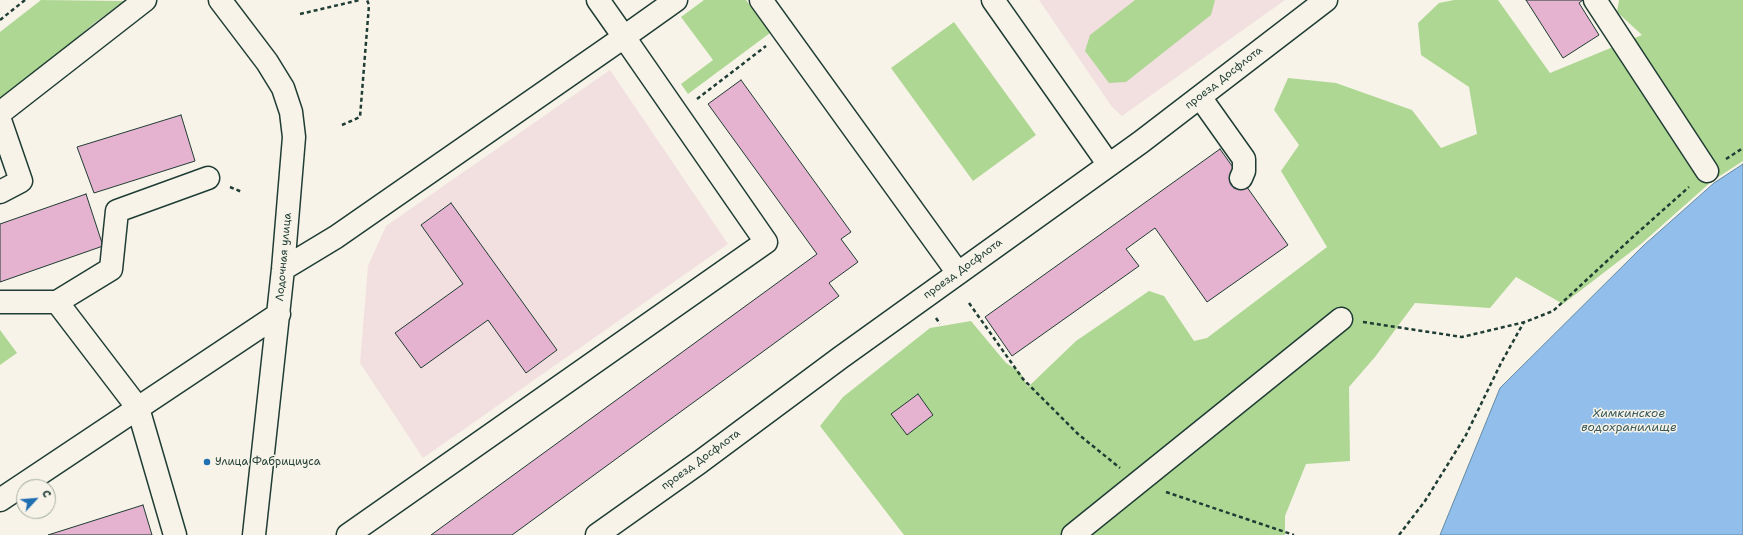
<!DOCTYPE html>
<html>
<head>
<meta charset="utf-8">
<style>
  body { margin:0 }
  #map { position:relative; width:1743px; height:535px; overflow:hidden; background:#f7f3e8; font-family:"Shantell Sans",sans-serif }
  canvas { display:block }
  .north { position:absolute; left:16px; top:479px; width:40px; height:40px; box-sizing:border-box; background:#f7f3e8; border:1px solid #a1aaa0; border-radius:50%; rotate:64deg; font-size:11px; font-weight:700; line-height:16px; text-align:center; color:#1f3d34 }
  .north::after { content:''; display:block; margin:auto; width:14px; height:18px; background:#1f6fb2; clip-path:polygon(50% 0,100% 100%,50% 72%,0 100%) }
</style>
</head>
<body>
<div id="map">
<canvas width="1743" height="535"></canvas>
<div class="north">С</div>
</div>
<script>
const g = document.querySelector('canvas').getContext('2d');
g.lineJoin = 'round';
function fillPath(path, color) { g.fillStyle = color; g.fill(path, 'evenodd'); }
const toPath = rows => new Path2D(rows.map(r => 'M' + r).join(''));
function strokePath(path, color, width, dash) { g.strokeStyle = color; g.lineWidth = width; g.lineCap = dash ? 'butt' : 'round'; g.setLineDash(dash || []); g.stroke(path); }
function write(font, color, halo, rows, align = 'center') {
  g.font = font + ' "Shantell Sans",sans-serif'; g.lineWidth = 3; g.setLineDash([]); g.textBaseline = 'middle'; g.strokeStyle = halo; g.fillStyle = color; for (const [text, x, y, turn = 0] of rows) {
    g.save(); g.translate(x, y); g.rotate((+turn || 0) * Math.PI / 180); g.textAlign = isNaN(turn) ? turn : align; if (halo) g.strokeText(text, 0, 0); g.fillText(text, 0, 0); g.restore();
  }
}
const built = toPath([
  [1039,0,1285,0,1122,116,1112,107],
  [610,70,728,244,423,458,360,363,368,266,386,226]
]);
const green = toPath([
  [41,0,124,1,93,24,0,104,0,32],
  [704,0,746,0,770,33,688,94,681,84,713,60,681,17],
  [1135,0,1215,0,1211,15,1126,82,1109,83,1085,51,1090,35],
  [1454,0,1498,0,1550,73,1642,35,1617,12,1619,0,1743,0,1743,161,1712,181,1641,244,1563,304,1516,277,1490,308,1415,303,1375,357,1349,387,1350,461,1306,464,1285,516,1285,535,904,535,820,426,843,397,930,328,971,321,1006,363,1020,372,1028,387,1076,341,1149,291,1164,296,1194,341,1207,338,1327,247,1281,171,1299,145,1274,110,1288,78,1336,83,1412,110,1441,148,1477,134,1469,87,1421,55,1418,23,1439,3],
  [954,22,1036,135,973,181,891,68],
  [0,330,17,353,0,365]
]);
const water = toPath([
  [1743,164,1743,535,1440,535,1500,388,1643,246,1714,183,1743,164]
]);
const building = toPath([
  [1526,0,1583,0,1579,3,1599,35,1563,58,1526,0],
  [741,80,851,232,841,239,858,262,829,283,839,296,512,535,431,535,817,254,708,104,741,80],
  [181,115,195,161,94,193,77,147,181,115],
  [1220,149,1288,245,1207,302,1155,228,1126,249,1139,266,1012,356,985,317,1220,149],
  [86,194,103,246,0,282,0,224,86,194],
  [451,203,557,350,526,373,488,320,421,368,395,333,463,284,421,225,451,203],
  [918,394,933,415,907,435,891,414,918,394],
  [143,505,152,535,48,535,143,505]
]);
const path = toPath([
  [300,14,360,0],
  [0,20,25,0],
  [697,99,766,46],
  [342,125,360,117,369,5,367,0],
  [1726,159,1743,148],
  [230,187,242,192],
  [969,303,1023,379,1078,434,1120,468],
  [936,318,940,324],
  [1363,322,1462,337,1525,322,1553,311,1635,235,1689,187],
  [1166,492,1294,535],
  [1399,535,1425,501,1466,435,1501,363,1524,322]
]);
const minor = toPath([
  [220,0,267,62,283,88,291,112,294,137,283,269,254,535],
  [598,0,624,37,676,0],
  [761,0,958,273],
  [993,0,1109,165],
  [1595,0,1707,171],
  [1200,97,1244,159,1244,171,1241,178],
  [0,113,145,0],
  [0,120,21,181,0,192],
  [283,269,336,237,624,37,766,242,348,535],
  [0,302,57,302,138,408,175,535],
  [57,302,111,269,117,211,208,178],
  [0,500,279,314],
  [597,535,700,462,840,358,1141,142,1326,0],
  [1073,535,1341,319]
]);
const markers = [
  [207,462,4,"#1f6fb2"]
];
const streetNames = [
  ["проезд Досфлота",1224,78,-38],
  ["Лодочная улица",284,257,-85],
  ["проезд Досфлота",963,269,-36],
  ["проезд Досфлота",701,460,-36]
];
const poiNames = [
  ["Улица Фабрициуса",215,462]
];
const waterNames = [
  ["Химкинское",1629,414],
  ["водохранилище",1629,428]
];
fillPath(built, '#f2e0e0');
fillPath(green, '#afd794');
fillPath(water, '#91beeb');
strokePath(water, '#638aa2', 1);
fillPath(building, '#e5b2cf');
strokePath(building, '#1f3d34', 1);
strokePath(minor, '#1f3d34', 25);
strokePath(path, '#1f3d34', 2.5, [4, 3]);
strokePath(minor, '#f7f3e8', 22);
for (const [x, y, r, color] of markers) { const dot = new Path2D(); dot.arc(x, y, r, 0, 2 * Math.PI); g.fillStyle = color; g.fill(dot); strokePath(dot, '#f7f3e8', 1.5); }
write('11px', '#1f3d34', '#f7f3e8', streetNames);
write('11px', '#1f3d34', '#f7f3e8', poiNames, 'left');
write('italic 12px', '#365759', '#f7f3e8', waterNames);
</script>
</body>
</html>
